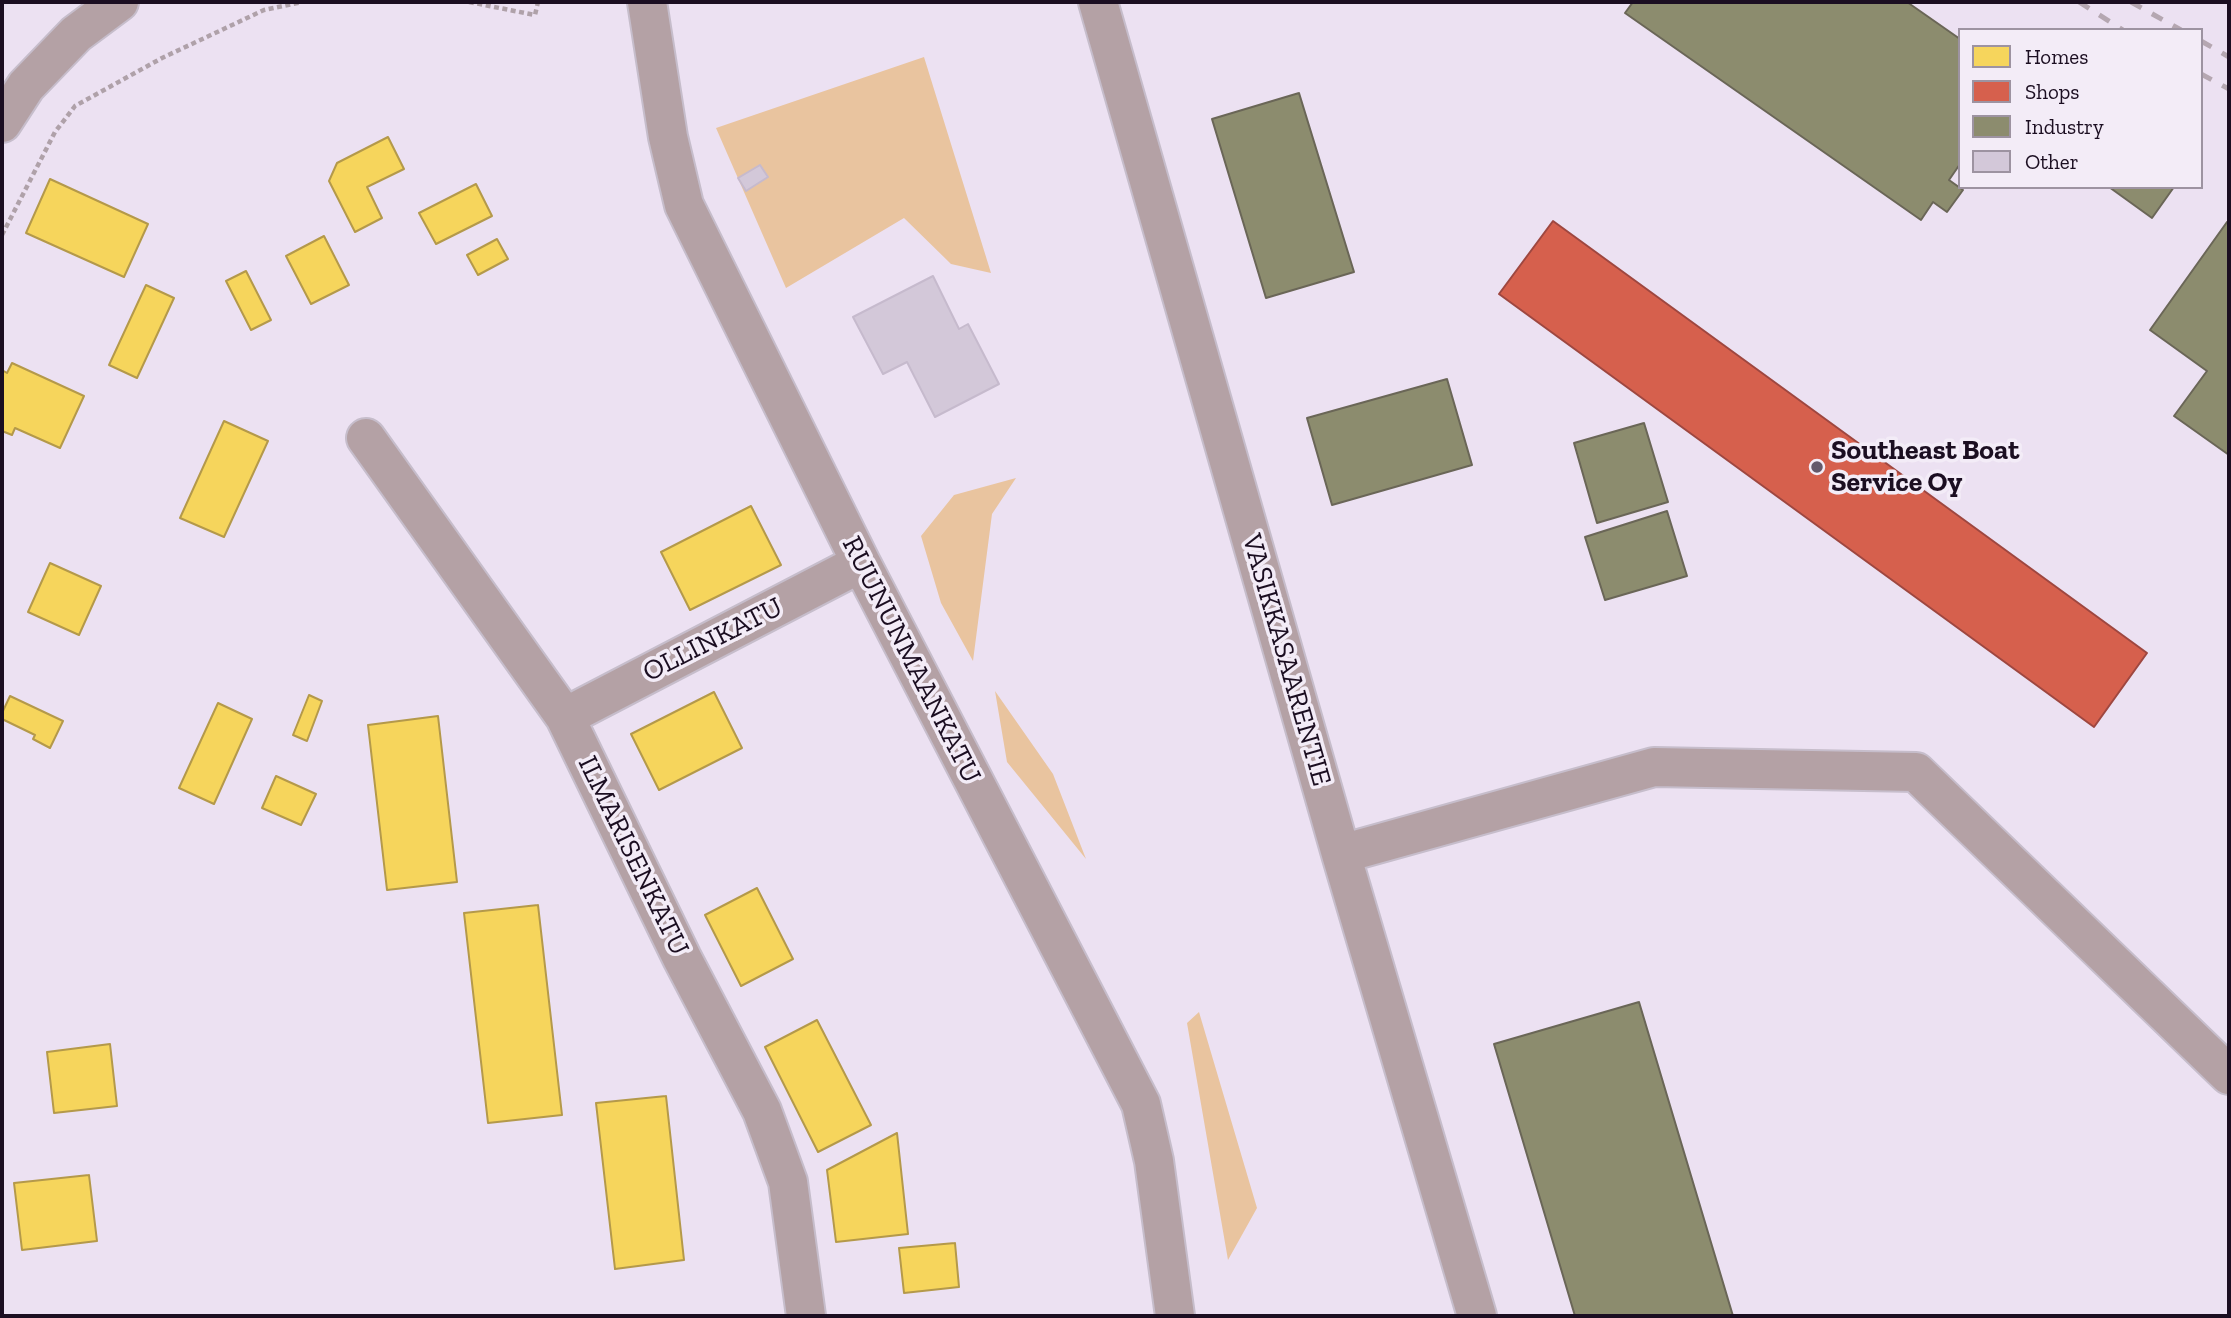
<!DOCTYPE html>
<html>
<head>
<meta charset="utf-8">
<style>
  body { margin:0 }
  #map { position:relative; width:2231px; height:1318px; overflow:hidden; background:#ece1f2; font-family:"Zilla Slab",serif }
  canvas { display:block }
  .frame { position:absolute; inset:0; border:4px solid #1b0e21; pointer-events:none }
  .legend { position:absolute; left:1958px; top:28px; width:245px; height:161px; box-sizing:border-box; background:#f3ecf7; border:2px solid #9d93a1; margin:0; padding:9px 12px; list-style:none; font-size:21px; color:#1b0e21 }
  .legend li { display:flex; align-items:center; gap:14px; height:35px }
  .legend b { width:35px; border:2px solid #9d93a1 }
</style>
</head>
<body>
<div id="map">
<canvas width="2231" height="1318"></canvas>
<div class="frame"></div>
<ul class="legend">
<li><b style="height:19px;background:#f6d55c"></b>Homes</li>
<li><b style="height:19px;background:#d6604d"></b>Shops</li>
<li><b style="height:19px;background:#8c8c6e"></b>Industry</li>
<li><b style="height:19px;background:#d3c8d9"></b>Other</li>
</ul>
</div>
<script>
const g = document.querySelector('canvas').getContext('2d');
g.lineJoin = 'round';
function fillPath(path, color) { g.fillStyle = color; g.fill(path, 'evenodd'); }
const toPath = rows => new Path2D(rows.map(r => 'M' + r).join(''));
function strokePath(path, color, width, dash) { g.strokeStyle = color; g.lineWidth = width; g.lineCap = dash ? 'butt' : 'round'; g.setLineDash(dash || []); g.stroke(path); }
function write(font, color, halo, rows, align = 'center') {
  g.font = font + ' "Zilla Slab",serif'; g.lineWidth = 7; g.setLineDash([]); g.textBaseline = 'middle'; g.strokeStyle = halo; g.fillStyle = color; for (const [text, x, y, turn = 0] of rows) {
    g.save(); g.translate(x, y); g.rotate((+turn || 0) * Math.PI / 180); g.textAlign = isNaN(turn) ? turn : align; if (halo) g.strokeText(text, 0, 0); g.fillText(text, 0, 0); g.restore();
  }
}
const green = toPath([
  [924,57,991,273,951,264,904,218,786,288,716,128],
  [1016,478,992,514,973,661,941,603,921,536,954,495],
  [995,691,1053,774,1086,859,1007,762],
  [1199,1012,1257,1208,1228,1260,1187,1023]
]);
const homes = toPath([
  [388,137,404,169,367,187,382,218,355,232,329,181,337,163,388,137],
  [50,179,148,224,124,277,26,233,50,179],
  [476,184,492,216,436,244,419,213,476,184],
  [324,236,349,285,311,304,286,256,324,236],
  [497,239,508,259,478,275,467,255,497,239],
  [246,271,271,320,251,330,226,281,246,271],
  [146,285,174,298,137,378,109,365,146,285],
  [12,363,84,396,60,448,15,428,12,435,2,431,2,370,7,373,12,363],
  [224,421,268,441,224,537,180,518,224,421],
  [751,506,781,565,690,610,661,552,751,506],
  [50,563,101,586,79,635,28,612,50,563],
  [714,692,742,748,659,790,631,734,714,692],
  [309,695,322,701,307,741,293,735,309,695],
  [10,696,63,721,50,748,33,739,35,735,2,719,2,713,10,696],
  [218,703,252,719,214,804,179,788,218,703],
  [438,716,457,882,387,890,368,725,438,716],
  [276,776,316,794,301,825,262,808,276,776],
  [757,888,793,959,741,986,705,915,757,888],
  [538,905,562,1115,488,1123,464,913,538,905],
  [817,1020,871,1125,818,1152,765,1047,817,1020],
  [110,1044,117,1106,54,1113,47,1052,110,1044],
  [666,1096,684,1260,615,1269,596,1103,666,1096],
  [897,1133,908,1234,836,1242,827,1170,897,1133],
  [89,1175,97,1241,22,1250,14,1183,89,1175],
  [955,1243,959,1287,904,1293,899,1248,955,1243]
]);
const shops = toPath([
  [1553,221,2147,653,2094,727,1499,294,1553,221]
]);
const industry = toPath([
  [1633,2,1907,2,1960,39,1960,164,1949,180,1963,190,1947,212,1933,202,1921,220,1625,13,1633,2],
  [1299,93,1354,272,1266,298,1212,119,1299,93],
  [2109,187,2174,187,2152,218,2109,187],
  [2227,222,2229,223,2229,455,2174,416,2207,371,2150,330,2227,222],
  [1447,379,1472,465,1332,505,1307,418,1447,379],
  [1644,423,1668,502,1597,523,1574,443,1644,423],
  [1667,511,1687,576,1605,600,1585,537,1667,511],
  [1639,1002,1733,1316,1575,1316,1494,1044,1639,1002]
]);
const building = toPath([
  [760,165,768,177,746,191,738,178,760,165],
  [933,276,959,329,968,324,999,384,935,417,907,362,883,374,853,317,933,276]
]);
const path = toPath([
  [469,2,535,15,538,2],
  [2,235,55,132,75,106,162,58,264,10,302,2]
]);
const street = toPath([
  [647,2,668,137,684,205,861,563,1141,1104,1154,1161,1175,1316],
  [1098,2,1341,854,1477,1316],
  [2,123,26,86,76,34,119,2],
  [366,438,565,717,682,958,762,1111,788,1182,806,1316],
  [565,717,861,563],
  [1341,854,1654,767,1916,772,2229,1075]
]);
const rail = toPath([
  [2079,2,2123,30],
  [2131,2,2181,30],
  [2201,41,2229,57],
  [2201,74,2229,89]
]);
const markers = [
  [1817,467,7,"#64586a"]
];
const poiNames = [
  ["Southeast Boat",1831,451],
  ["Service Oy",1831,483]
];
const streetNames = [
  ["OLLINKATU",713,640,-27],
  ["RUUNUNMAANKATU",911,660,63],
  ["VASIKKASAARENTIE",1286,660,74],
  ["ILMARISENKATU",633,856,64]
];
fillPath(green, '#e9c49f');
fillPath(homes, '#f6d55c');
strokePath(homes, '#b4994a', 2);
fillPath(shops, '#d6604d');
strokePath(shops, '#9e4740', 2);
fillPath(industry, '#8c8c6e');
strokePath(industry, '#6a6657', 2);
fillPath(building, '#d3c8d9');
strokePath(building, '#c6bacd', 2);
strokePath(street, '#c6bdcb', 42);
strokePath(path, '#afa1a9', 4.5, [5, 3.5]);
strokePath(street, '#b4a1a5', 38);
strokePath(rail, '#b5a7b1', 5, [12, 12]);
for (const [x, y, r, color] of markers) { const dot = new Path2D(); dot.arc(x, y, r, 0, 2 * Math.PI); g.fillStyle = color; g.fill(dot); strokePath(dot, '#f3ecf7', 2.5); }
write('bold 28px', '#1b0e21', '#f3ecf7', poiNames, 'left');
write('28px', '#1b0e21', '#f3ecf7', streetNames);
</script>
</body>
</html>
